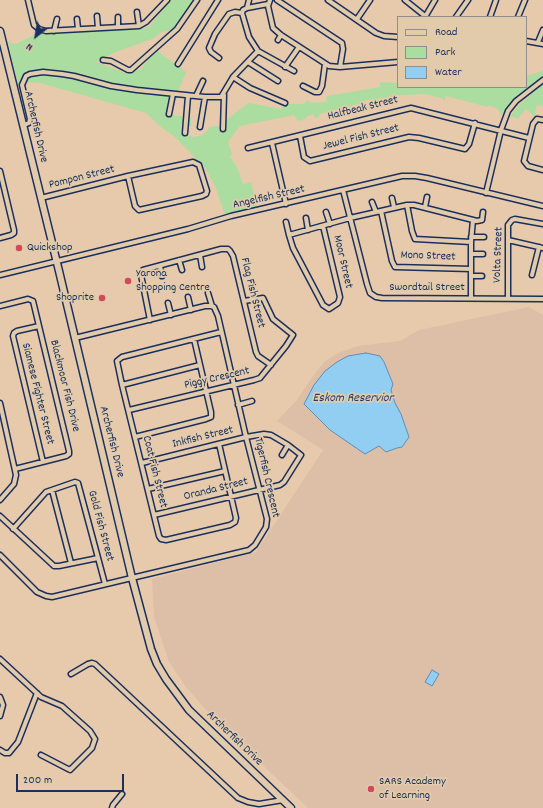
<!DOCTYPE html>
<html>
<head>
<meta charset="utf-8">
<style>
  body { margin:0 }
  #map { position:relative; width:543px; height:808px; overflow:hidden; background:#e7caac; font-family:Dekko,sans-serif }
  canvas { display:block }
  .legend { position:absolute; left:397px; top:16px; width:130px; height:72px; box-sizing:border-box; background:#e2cbab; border:1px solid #928d8c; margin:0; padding:5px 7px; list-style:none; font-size:12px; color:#1b2f5e }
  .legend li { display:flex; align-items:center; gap:8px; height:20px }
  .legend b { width:20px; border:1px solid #928d8c }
  .north { position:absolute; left:16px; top:16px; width:40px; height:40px; -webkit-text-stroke:3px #e2cbab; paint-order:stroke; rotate:211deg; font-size:11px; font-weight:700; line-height:16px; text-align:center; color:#1b2f5e }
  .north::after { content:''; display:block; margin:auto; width:14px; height:18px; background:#1b2f5e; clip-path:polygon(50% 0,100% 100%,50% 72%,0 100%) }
  .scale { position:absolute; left:16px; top:774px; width:108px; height:18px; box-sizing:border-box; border:2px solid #1b2f5e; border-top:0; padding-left:5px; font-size:12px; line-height:14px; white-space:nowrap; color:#1b2f5e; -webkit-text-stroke:3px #e2cbab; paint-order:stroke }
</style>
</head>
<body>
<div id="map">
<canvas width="543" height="808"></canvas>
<ul class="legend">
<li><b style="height:5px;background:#e2cbab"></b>Road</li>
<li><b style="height:11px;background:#aadd9f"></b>Park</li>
<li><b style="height:11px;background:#91cef1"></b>Water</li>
</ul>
<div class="north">N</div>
<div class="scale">200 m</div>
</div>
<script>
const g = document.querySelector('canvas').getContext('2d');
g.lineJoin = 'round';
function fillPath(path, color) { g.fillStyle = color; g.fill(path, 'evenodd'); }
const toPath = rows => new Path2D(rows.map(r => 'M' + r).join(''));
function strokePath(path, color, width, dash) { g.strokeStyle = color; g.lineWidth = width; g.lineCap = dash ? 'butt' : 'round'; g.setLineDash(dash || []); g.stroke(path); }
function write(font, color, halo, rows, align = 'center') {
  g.font = font + ' Dekko,sans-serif'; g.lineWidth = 3.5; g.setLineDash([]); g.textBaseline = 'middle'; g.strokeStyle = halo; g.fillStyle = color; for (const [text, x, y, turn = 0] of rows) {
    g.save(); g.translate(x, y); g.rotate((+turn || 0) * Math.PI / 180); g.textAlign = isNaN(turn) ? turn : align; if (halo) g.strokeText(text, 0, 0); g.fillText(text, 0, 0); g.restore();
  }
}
const built = toPath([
  [529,307,543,315,543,808,308,808,216,721,186,687,169,662,154,617,152,579,256,552,323,450,277,421,297,400,308,383,324,362,338,353,358,346,400,341,419,330]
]);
const green = toPath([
  [171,0,195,0,172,30,162,32,152,39,116,52,96,62,128,74,135,69,140,70,156,50,186,72,175,98,172,115,191,117,191,126,185,128,185,134,193,137,203,135,210,127,219,126,248,103,282,109,284,104,304,104,307,100,311,103,326,102,327,96,380,87,380,82,398,83,398,87,526,87,526,76,543,71,543,75,511,103,501,115,498,109,489,105,488,107,446,96,444,101,442,98,423,94,401,95,363,101,358,104,319,114,319,117,315,118,313,114,306,117,306,119,298,121,294,115,240,126,229,140,228,143,232,154,230,157,237,167,243,184,251,182,257,209,225,215,215,186,205,168,175,137,161,127,146,113,40,83,27,82,18,84,8,42,16,44,38,33,142,28,149,27],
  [543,84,543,106,537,105,535,112,536,117,535,117,526,109,520,115,519,119,510,116,520,104]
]);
const water = toPath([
  [366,353,380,356,384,362,393,384,391,390,395,403,401,414,409,437,402,447,397,448,386,452,379,446,365,454,330,430,304,404,314,385,325,371,337,362,348,356,366,353],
  [432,670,439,674,432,686,425,682,432,670]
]);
const street = toPath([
  [28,0,34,25,39,29,46,31,139,26,146,22,167,0],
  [270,0,268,6,273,28,281,35,329,66,340,67,398,62],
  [277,0,342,43,343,49,340,67],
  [328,0,376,33,384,36,398,37],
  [405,0,425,16],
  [268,4,247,8,243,10,242,13,249,37,258,51,294,71],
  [247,8,249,0],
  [137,12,139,26],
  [97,16,98,28],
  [118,17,118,27],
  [425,17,435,0],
  [456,17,468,0],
  [490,17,496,0],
  [518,17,525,0],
  [77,19,78,29],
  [357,19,370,0],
  [54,31,57,19],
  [278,40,281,35],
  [526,41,543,44],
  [538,42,543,30],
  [219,58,211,52,209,48,215,34,229,14,235,12,242,13],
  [103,60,111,61,128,70,131,70,177,29,197,0],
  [248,62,278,81],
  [178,64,218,0],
  [285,67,299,47],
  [233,77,250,88,285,103],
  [303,86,315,92,319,92,322,86,325,64],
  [196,96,203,81],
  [169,114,173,94],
  [543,120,537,119,533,124,524,161,528,166,543,170],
  [24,125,29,123,30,119,22,85,26,76,30,74,43,72,62,74,74,76,111,86,137,90,205,97,221,97,233,77,258,51],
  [200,127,205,97],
  [223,129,224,95],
  [185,133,188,96],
  [300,136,304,157,310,161,409,137,419,138,465,149,469,144,475,123],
  [272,143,286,204],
  [248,148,411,108,529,138],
  [0,171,14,230,14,233,11,235,0,238],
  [343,190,367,284,370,293,376,297,382,298,543,299],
  [486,193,501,130,508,111,516,101,543,80],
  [41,198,128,176,193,162,199,165,207,191,206,194,202,196,139,210,135,206,128,176],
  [392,198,394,207],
  [372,202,376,212],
  [407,205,412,231,415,239,471,242],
  [425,207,427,197],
  [381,211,392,261,395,267,471,269],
  [326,212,330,224],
  [306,218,308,230],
  [286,222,289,235],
  [323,226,340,297,338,303,329,309,323,305,293,248,289,235,350,218,407,205,414,205,477,221,482,220,483,212],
  [471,237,484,237],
  [508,240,543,248],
  [471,254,483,254],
  [200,255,202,267],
  [179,260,182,270],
  [160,266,162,276],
  [0,275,188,229,231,216,402,176,415,176,427,178,543,206],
  [532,275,539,247],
  [471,276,482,276],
  [208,293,212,306],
  [188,297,191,310],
  [471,298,471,242,473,220],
  [508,299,508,225,512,220,515,219,543,224],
  [168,303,171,315],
  [0,306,28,299,33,301,69,451,69,454,66,456,15,469],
  [150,320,141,275,143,270,221,249,228,249,230,251,233,256,256,352,258,356,271,365],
  [39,326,17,331,14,333,13,336,43,462],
  [122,385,200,365],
  [0,403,16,475,14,484,0,500],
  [238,405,252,401],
  [129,410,254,380,260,378,286,346,293,335,273,319,263,298,244,301],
  [135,437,206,419,211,417,211,412,194,339],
  [219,444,236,518,235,522,230,525,166,540,161,539,159,536,122,385,117,361,122,357,221,332],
  [282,455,288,445],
  [142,463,246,437,264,434,271,435,288,445,301,455,284,482,280,485,154,515],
  [148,489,225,471],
  [52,490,71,563],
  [0,516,54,566,59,566,98,558],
  [13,529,46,492,75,482,78,483,105,584],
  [0,555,37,592,46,596,52,597,249,550,255,545,266,527,267,519,246,437,218,316,214,307,211,306,205,306,75,338],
  [0,659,41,697,62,706,90,731,95,739,92,748,70,770,41,755],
  [71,674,88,664,92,663,95,664,238,798,248,802,259,804,283,800],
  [0,697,3,705,0,716],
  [0,750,5,753,9,753,18,742,37,693],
  [112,808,113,805,122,794]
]);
const secondary = toPath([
  [0,31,59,271,132,578,151,649,157,664,166,679,189,710,291,808]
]);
const markers = [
  [19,248,4,"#d1495b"],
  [128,281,4,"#d1495b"],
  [102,298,4,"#d1495b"],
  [371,789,4,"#d1495b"]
];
const streetNames = [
  ["Halfbeak Street",363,109,-14],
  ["Archerfish Drive",35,127,77],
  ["Jewel Fish Street",361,138,-14],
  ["Pompon Street",82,178,-14],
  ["Angelfish Street",269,198,-13],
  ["Volta Street",499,255,-88],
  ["Mono Street",428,257,2],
  ["Moor Street",342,262,77],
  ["Swordtail Street",427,288],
  ["Flag Fish Street",252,293,76],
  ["Piggy Crescent",217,379,-13],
  ["Blackmoor Fish Drive",64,386,76],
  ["Siamese Fighter Street",37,394,76],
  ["Inkfish Street",203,438,-14],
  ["Archerfish Drive",111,442,76],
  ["Coat Fish Street",154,472,76],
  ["Tigerfish Crescent",266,478,77],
  ["Oranda Street",216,490,-14],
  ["Gold Fish Street",100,526,75],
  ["Archerfish Drive",234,739,44]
];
const poiNames = [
  ["Quickshop",27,248],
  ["Yarona",136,274],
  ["Shopping Centre",136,288],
  ["Shoprite",94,298,"right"],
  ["SARS Academy",379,782],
  ["of Learning",379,796]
];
const waterNames = [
  ["Eskom Reservior",353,399]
];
fillPath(built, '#ddbea7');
fillPath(green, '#aadd9f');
fillPath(water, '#91cef1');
strokePath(water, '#628eb6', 1);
strokePath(street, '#1b2f5e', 7);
strokePath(secondary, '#1b2f5e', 9);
strokePath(street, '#e2cbab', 4);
strokePath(secondary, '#e2cbab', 6);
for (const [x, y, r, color] of markers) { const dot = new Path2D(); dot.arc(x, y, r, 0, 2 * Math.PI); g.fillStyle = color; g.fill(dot); strokePath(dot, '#e2cbab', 1.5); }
write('12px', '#1b2f5e', '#e2cbab', streetNames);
write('12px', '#1b2f5e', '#e2cbab', poiNames, 'left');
write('italic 13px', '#273f6d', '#e2cbab', waterNames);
</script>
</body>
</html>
